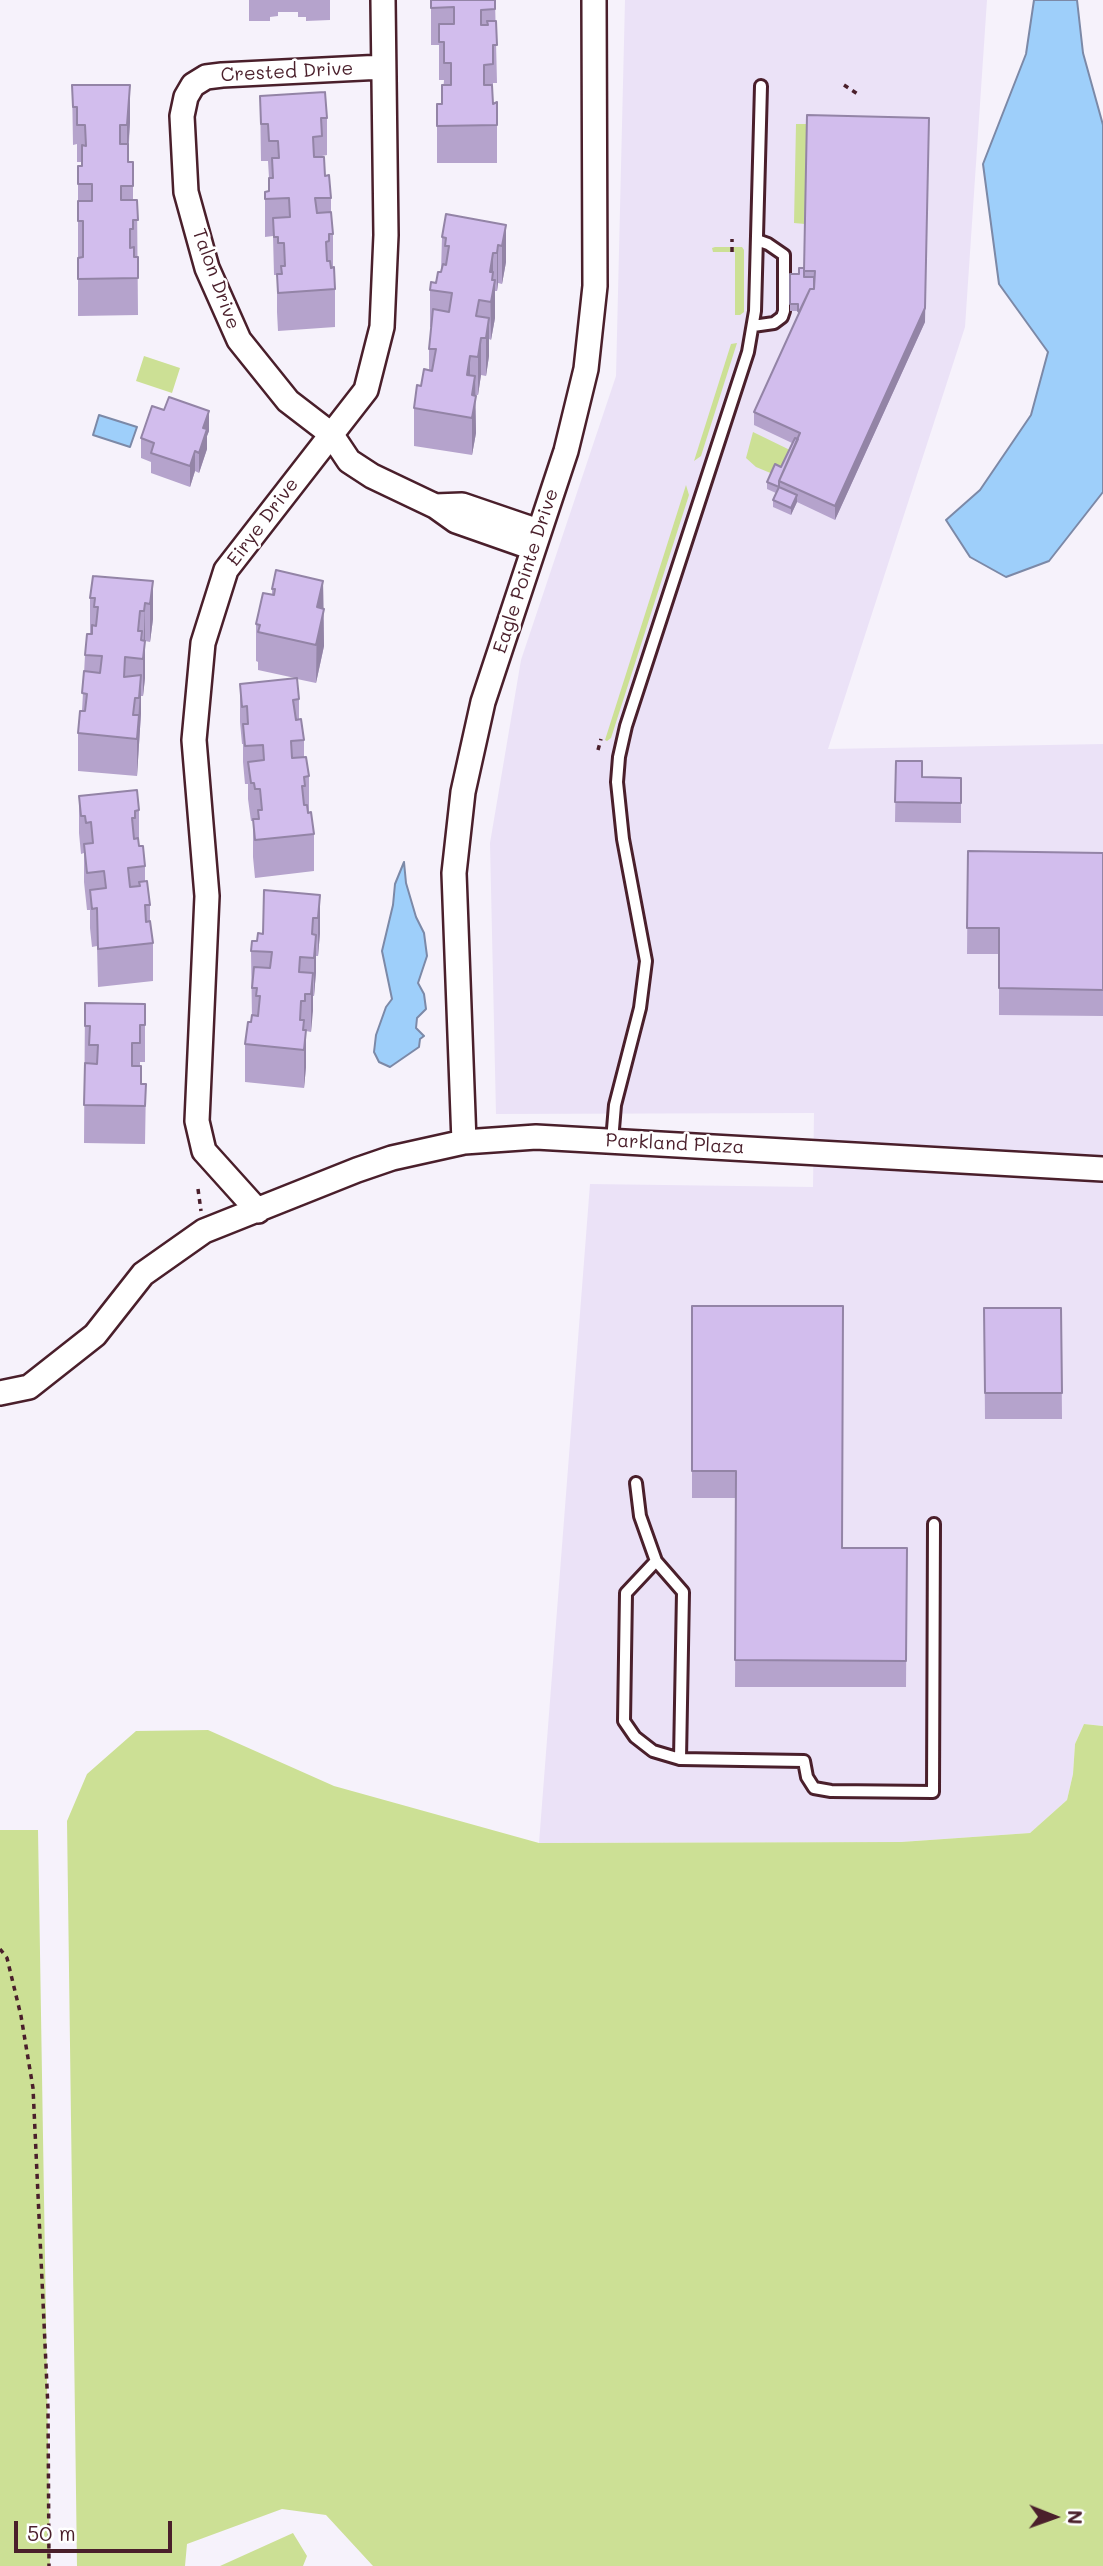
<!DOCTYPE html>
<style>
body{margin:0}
#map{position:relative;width:1103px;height:2566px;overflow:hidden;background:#f6f2fb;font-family:Mali,sans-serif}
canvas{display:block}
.north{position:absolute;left:1019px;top:2482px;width:70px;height:70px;-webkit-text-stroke:5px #fff;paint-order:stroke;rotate:91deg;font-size:19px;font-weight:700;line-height:28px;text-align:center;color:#4a1f2b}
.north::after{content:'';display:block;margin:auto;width:24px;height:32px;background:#4a1f2b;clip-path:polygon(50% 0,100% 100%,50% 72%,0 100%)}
.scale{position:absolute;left:14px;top:2521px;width:158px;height:32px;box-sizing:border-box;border:4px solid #4a1f2b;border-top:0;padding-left:9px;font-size:21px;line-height:24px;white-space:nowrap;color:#4a1f2b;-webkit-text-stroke:5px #fff;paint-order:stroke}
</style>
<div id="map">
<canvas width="1103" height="2566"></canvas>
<div class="north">N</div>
<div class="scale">50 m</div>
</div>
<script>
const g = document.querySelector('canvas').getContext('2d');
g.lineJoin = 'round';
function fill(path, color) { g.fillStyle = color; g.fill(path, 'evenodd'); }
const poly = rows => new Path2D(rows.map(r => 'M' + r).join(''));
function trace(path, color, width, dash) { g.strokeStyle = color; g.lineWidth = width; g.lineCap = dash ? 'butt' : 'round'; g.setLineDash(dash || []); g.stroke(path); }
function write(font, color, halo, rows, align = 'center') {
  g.font = font + ' Mali,sans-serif'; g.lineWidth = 5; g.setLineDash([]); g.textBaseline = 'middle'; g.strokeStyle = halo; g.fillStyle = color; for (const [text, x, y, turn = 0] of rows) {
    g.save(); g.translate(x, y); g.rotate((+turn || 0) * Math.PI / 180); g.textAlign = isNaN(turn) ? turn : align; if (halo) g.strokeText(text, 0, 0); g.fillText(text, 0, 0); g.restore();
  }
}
fill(poly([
 [625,0,987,0,965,327,828,749,1103,744,1103,1726,1084,1724,1075,1744,1073,1774,1067,1800,1030,1833,901,1842,539,1843,590,1184,813,1187,814,1113,496,1114,490,843,521,660,616,376]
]), '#ebe2f7');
fill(poly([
 [796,124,807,124,805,224,794,223],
 [715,247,742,247,744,250,744,312,740,315,735,315,735,252,713,252,712,248],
 [737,343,701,456,694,461,731,344],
 [144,356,180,368,172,393,136,381],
 [753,432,792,451,780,477,756,467,746,458],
 [686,485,689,495,611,738,607,741,605,740],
 [1084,1724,1103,1726,1103,2566,373,2566,326,2515,282,2509,187,2544,185,2566,77,2566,67,1821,87,1774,136,1731,208,1730,334,1786,539,1843,901,1842,1030,1833,1067,1800,1073,1774,1075,1744],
 [0,1830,38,1830,50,2566,0,2566],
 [293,2533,307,2556,303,2566,220,2566]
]), '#cce095');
const water = poly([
 [1034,0,1077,0,1083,53,1103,125,1103,492,1049,561,1006,577,970,557,946,520,980,490,1031,415,1048,352,999,284,983,164,1026,54,1034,0],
 [99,415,137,427,130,447,93,435,99,415],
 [404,862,406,883,416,917,424,933,427,956,418,983,424,994,426,1009,417,1018,416,1028,424,1036,420,1039,419,1047,390,1067,379,1062,374,1052,376,1035,386,1007,392,999,382,951,393,905,395,884,404,862]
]);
fill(water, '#9ecffa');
trace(water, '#7c89a7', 2);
const lane = poly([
 [753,326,774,323,782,317,784,311,784,255,768,244,757,240],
 [612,1141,615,1105,640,1008,646,961,623,839,617,782,619,757,626,726,748,352,755,311,761,86],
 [636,1483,640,1516,656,1561,683,1592,680,1759],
 [656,1561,626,1593,624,1721,635,1737,653,1751,680,1759,804,1761,807,1777,814,1788,831,1791,933,1792,934,1524]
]);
const street = poly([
 [383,67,222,75,206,77,193,85,186,97,182,116,186,192,207,268,239,340,288,401,331,434,349,461,372,476,435,506,456,521,533,548],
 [435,506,462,505,538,531],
 [464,1142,454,873,463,792,483,702,566,451,586,369,595,286,594,0],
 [258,1211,204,1151,197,1121,207,896,194,740,203,643,226,570,366,390,382,327,386,235,383,0],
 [0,1393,29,1387,95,1335,143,1274,204,1231,357,1170,392,1158,464,1142,536,1137,1103,1169]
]);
trace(lane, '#4a1f2b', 16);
trace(street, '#4a1f2b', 28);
trace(poly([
 [844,85,859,95],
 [732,252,732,239],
 [598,750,601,739],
 [198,1189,201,1211],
 [0,1949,7,1958,21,2016,33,2088,48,2408,49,2566]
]), '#4a1f2b', 3.5, [5, 5]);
trace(lane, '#fff', 10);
trace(street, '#fff', 23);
fill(poly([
 [249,0,330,0,330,20,306,21,306,17,298,17,298,12,278,12,278,16,270,17,270,21,249,21],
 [431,0,495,0,497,83,493,83,493,104,497,102,497,163,437,163,437,104,442,104,444,80,439,80,439,45,431,45],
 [72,85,130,122,128,162,133,162,133,200,137,200,138,315,78,316,78,166,82,166,82,162,77,162,77,144,73,145],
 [260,96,327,118,327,155,322,156,322,157,325,176,331,198,331,212,333,234,333,268,335,289,335,327,278,331,277,312,277,275,274,275,273,236,265,237,265,192,269,191,269,178,268,161,261,161],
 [807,115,925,322,835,520,797,502,791,515,773,507,773,500,776,493,767,489,767,482,781,467,792,443,754,425,754,412,798,315,798,311,790,311,790,274,799,274,804,268],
 [506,225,506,262,502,284,498,283,497,291,495,291,495,318,491,340,489,339,489,356,486,376,481,375,478,395,475,395,476,433,472,455,414,446,414,408,421,386,429,370,429,349,431,327,430,327,430,290,436,283,441,272,442,237],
 [209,431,207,436,207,449,199,473,195,471,190,487,151,473,151,462,141,458,141,438],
 [153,581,153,619,150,642,145,641,145,678,143,696,141,696,141,713,137,776,78,771,78,733,82,711,85,655,90,634,90,598],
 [323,581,324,646,316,683,297,679,299,699,299,719,304,740,304,757,309,776,309,813,314,834,314,871,255,878,253,857,253,821,251,821,248,799,248,784,245,784,243,762,243,744,242,744,240,722,240,684,295,678,258,670,258,662,256,661,256,624,272,595,272,589],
 [896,761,922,777,961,778,961,823,895,822],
 [79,796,139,810,139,846,145,866,145,881,150,905,150,921,153,943,153,981,98,987,97,946,92,947,90,928,90,910,87,910,84,882,84,853,81,854,79,833],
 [968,851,1103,853,1103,1016,999,1015,999,954,967,954],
 [320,895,320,933,318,956,316,956,316,972,314,996,313,996,311,1032,306,1031,306,1067,304,1088,245,1082,245,1044,252,1020,251,951,263,934],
 [85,1003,145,1004,145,1062,140,1062,140,1066,141,1084,146,1084,145,1144,84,1143],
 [692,1306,842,1548,907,1548,906,1687,735,1687,736,1498,692,1498],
 [984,1308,1061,1308,1062,1419,985,1419]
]), '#b5a3cc');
fill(poly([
 [130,85,130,122,127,163,127,125],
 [929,118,925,322,835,520,835,506],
 [506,225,506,262,502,284,502,246],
 [498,245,498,283,497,291,497,253],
 [493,253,493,290,495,280,495,318,491,340,490,272],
 [489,318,489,356,486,376,486,338],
 [481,338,481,375,478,395,478,357],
 [470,356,470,394,467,375],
 [475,376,476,433,472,455,472,395],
 [209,411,209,431,207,436,207,449,199,473,199,453,203,428],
 [195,451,195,471,190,487,190,466],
 [797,495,797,502,791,515,791,508],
 [153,581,153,619,150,642,150,604],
 [323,581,324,646,316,683,317,607],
 [145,603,145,678,143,696,143,659],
 [141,675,141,713,137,776,137,739],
 [320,895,320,933,318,956,318,918],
 [316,935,316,972,314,996,314,958],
 [313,973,313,1011,311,1032,311,994],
 [306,1030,306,1067,304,1088,304,1050]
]), '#9384a6');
const building = poly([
 [431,0,495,0,495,9,481,10,481,25,488,25,487,21,496,21,497,45,493,45,493,64,484,65,484,85,492,85,493,104,497,102,497,125,437,126,437,104,442,104,442,85,451,85,451,63,444,63,444,42,439,42,439,24,454,24,454,7,431,8,431,0],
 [72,85,130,85,127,125,120,125,120,144,128,144,128,162,133,162,133,186,121,186,121,200,137,200,138,220,133,220,133,229,130,229,130,248,134,247,134,257,138,257,138,278,78,279,78,258,83,257,83,221,78,221,78,201,92,201,92,184,78,184,78,166,82,166,82,145,86,146,85,125,77,125,77,107,73,107,72,85],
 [325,92,327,118,321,118,322,136,313,137,314,157,324,157,325,176,329,175,331,198,315,198,317,213,331,212,333,234,329,234,329,241,326,242,327,261,330,261,331,268,334,267,335,289,278,293,277,274,282,274,281,266,285,266,284,243,278,243,278,237,274,237,273,218,290,217,289,198,265,199,265,192,269,191,269,178,273,178,272,158,279,158,278,141,269,141,268,124,261,124,260,96,325,92],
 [807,115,929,118,925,308,835,506,779,481,800,433,754,412,810,289,814,289,815,271,804,271,807,115],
 [446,214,506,225,502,246,498,245,497,253,493,253,490,272,493,272,492,280,495,280,491,302,479,300,476,316,489,318,486,338,481,338,478,357,470,356,467,375,475,376,472,395,476,396,472,418,414,408,417,385,421,386,424,369,432,371,436,349,429,349,433,309,449,312,452,293,430,290,431,282,436,283,438,272,441,272,443,264,446,265,449,246,445,246,446,238,442,237,446,214],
 [799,268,804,268,804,277,814,277,814,289,810,289,799,312,798,311,798,304,790,304,790,274,799,274,799,268],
 [169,397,209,411,203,428,207,429,199,453,195,451,190,466,151,453,154,443,141,438,152,406,164,410,169,397],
 [795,438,798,439,779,481,779,487,767,482,775,464,781,467,795,438],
 [779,487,797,495,791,508,773,500,779,487],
 [276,570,323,581,317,607,324,609,316,645,258,632,260,625,256,624,263,593,274,595,275,589,272,589,276,570],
 [93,576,153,581,150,604,145,603,144,611,140,611,138,631,142,631,141,640,145,641,143,659,125,657,124,677,141,675,139,698,135,698,133,715,139,715,137,739,78,733,80,711,85,711,87,694,82,693,84,671,100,673,102,656,85,655,87,634,92,634,92,625,96,626,98,607,94,607,95,598,90,598,93,576],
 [297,678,299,699,293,700,296,720,301,719,304,740,291,741,292,758,306,757,309,776,304,777,305,786,302,786,304,805,307,805,308,813,311,812,314,834,255,840,253,819,259,819,258,810,262,810,260,789,255,789,254,783,251,783,248,762,264,760,263,745,245,746,243,724,248,724,247,706,242,707,240,684,297,678],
 [896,761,922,761,922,777,961,778,961,803,895,802,896,761],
 [137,790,139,810,135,811,135,818,132,818,134,839,138,838,139,846,143,846,145,866,128,868,130,887,140,886,139,882,147,881,150,905,145,905,146,922,150,921,153,943,98,949,97,908,92,909,90,890,106,888,104,871,87,873,84,844,93,843,91,822,86,823,85,816,81,816,79,796,137,790],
 [968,851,1103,853,1103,990,999,988,999,928,967,928,968,851],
 [264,890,320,895,318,918,313,918,312,934,316,935,314,958,300,957,299,972,313,973,311,994,305,994,305,1001,301,1001,300,1020,304,1020,303,1030,306,1030,304,1050,245,1044,248,1022,251,1022,252,1015,258,1016,260,996,256,996,257,988,252,988,254,967,270,968,272,952,251,951,252,941,257,941,258,933,263,934,264,890],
 [85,1003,145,1004,145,1025,140,1025,140,1043,132,1043,132,1066,141,1066,141,1084,146,1084,145,1106,84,1105,85,1063,97,1064,98,1045,89,1045,90,1026,85,1026,85,1003],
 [692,1306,843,1306,842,1548,907,1548,906,1661,735,1660,736,1471,692,1471,692,1306],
 [984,1308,1061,1308,1062,1393,985,1393,984,1308]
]);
fill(building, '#d2bded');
trace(building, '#9384a6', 2);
write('19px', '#4a1f2b', '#fff', [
 ["Crested Drive",287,72,-3],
 ["Talon Drive",216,279,70],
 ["Eirye Drive",263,522,-53],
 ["Eagle Pointe Drive",526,571,-72],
 ["Parkland Plaza",675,1144,3]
]);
</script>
